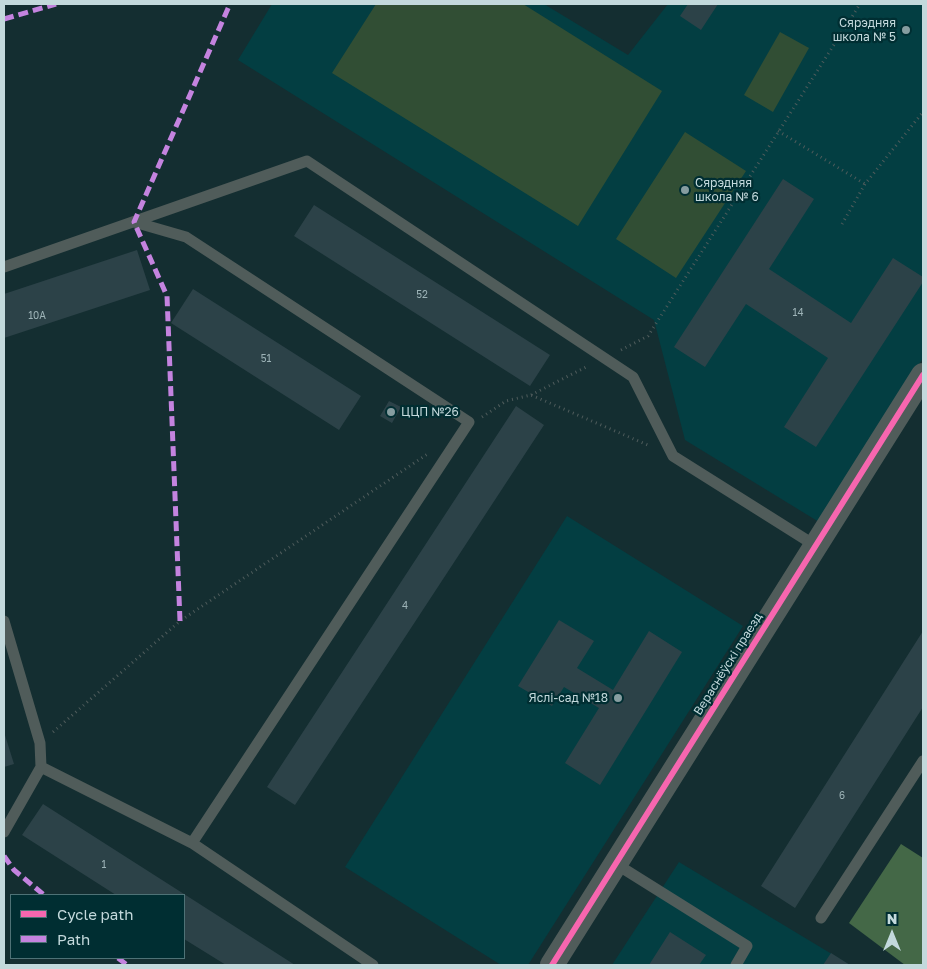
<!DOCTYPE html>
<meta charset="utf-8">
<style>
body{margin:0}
#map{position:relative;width:927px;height:969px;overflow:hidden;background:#142e31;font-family:"Golos Text",sans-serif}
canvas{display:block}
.frame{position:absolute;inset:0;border:5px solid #c3d9dc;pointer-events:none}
.legend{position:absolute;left:10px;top:894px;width:175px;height:65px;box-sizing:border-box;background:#002e32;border:1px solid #4e7276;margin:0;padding:6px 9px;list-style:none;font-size:15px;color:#c3d9dc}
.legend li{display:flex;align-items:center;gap:10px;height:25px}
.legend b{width:25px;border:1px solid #4e7276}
.north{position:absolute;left:867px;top:909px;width:50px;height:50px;-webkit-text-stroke:4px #002e32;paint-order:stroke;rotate:0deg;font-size:14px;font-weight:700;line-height:20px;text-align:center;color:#c3d9dc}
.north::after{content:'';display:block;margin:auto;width:18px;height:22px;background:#c3d9dc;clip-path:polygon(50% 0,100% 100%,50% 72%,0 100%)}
</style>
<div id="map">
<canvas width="927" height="969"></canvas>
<div class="frame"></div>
<ul class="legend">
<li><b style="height:6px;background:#f766af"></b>Cycle path</li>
<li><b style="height:6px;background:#c483df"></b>Path</li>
</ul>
<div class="north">N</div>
</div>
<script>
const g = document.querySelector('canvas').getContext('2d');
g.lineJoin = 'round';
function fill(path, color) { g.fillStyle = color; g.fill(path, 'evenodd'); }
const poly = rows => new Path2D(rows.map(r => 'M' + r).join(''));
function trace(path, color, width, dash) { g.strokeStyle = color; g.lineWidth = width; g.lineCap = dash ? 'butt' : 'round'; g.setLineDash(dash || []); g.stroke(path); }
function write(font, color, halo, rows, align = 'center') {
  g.font = font + ' "Golos Text",sans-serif'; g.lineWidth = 4.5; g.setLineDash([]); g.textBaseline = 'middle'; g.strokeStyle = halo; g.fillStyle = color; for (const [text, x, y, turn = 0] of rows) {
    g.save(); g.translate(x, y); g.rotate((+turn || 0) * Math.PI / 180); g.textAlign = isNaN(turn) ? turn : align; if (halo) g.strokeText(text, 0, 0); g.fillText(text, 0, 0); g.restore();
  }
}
fill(poly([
 [272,4,544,4,628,55,668,4,923,4,923,358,819,522,685,440,654,320,238,60],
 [567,516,743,626,528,965,501,965,345,867],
 [679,862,850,965,612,965]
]), '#033e42');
fill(poly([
 [376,4,523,4,662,91,578,226,332,73],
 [780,32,809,48,773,112,744,95],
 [685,132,746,171,676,278,616,239]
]), '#314e34');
fill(poly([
 [901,844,923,858,923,965,905,965,849,923]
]), '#446847');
fill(poly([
 [688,4,718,4,701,30,680,16],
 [783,179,814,199,769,269,851,323,893,258,923,277,923,282,816,447,784,427,828,358,746,304,705,367,674,347],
 [314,205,550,355,530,386,294,236],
 [137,250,150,290,4,338,4,294],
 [193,289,361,396,339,430,171,323],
 [389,401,401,407,392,423,380,416],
 [516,406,544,425,295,805,267,787],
 [559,620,594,641,577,668,613,690,649,631,682,652,600,785,565,763,599,708,564,687,552,706,518,686],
 [923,631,923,707,795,908,761,886],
 [4,732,14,764,4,767],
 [43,804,184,894,295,965,226,965,184,939,184,895,116,895,22,835],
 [670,932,706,955,699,965,649,965],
 [831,953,850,965,823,965]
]), '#2c4248');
trace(poly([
 [778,131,865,184],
 [842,224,865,184,923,112],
 [621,350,648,336,860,4],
 [531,395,588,366],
 [482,417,506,401,531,395,650,446],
 [53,732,180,621,429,453]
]), '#4f5c5c', 3, [1, 4]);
trace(poly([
 [4,267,307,161,633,377,673,456,816,546],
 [4,621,40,743,41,767],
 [4,832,41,767,192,843,469,422,186,237,134,222],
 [192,843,373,965],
 [616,864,747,946,736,965],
 [821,918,923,761]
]), '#505c5a', 11);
trace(poly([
 [552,965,923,375]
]), '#505c5a', 24);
trace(poly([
 [4,19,56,4],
 [180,621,167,296,134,222,230,4],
 [4,856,14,870,44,895],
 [118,958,127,965]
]), '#c483df', 5, [10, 5]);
trace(poly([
 [552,965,923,375]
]), '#f766af', 6);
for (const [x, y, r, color] of [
 [906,30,5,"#869da0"],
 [685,190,5,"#869da0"],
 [391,412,5,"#869da0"],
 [618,698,5,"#869da0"]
]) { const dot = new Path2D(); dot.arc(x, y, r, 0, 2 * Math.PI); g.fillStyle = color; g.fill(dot); trace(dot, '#002e32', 2); }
write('10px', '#9db3b7', null, [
 ["52",422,295],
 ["14",798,313],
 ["10А",37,316],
 ["51",266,359],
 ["4",405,606],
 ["6",842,796],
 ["1",104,865]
]);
write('12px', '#c3d9dc', '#002e32', [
 ["Сярэдняя",896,23],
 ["школа № 5",896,37],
 ["Сярэдняя",695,183,"left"],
 ["школа № 6",695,197,"left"],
 ["ЦЦП №26",401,412,"left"],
 ["Яслі-сад №18",608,698]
], 'right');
write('12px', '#c3d9dc', '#002e32', [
 ["Вераснёўскі праезд",728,664,-58]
]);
</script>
